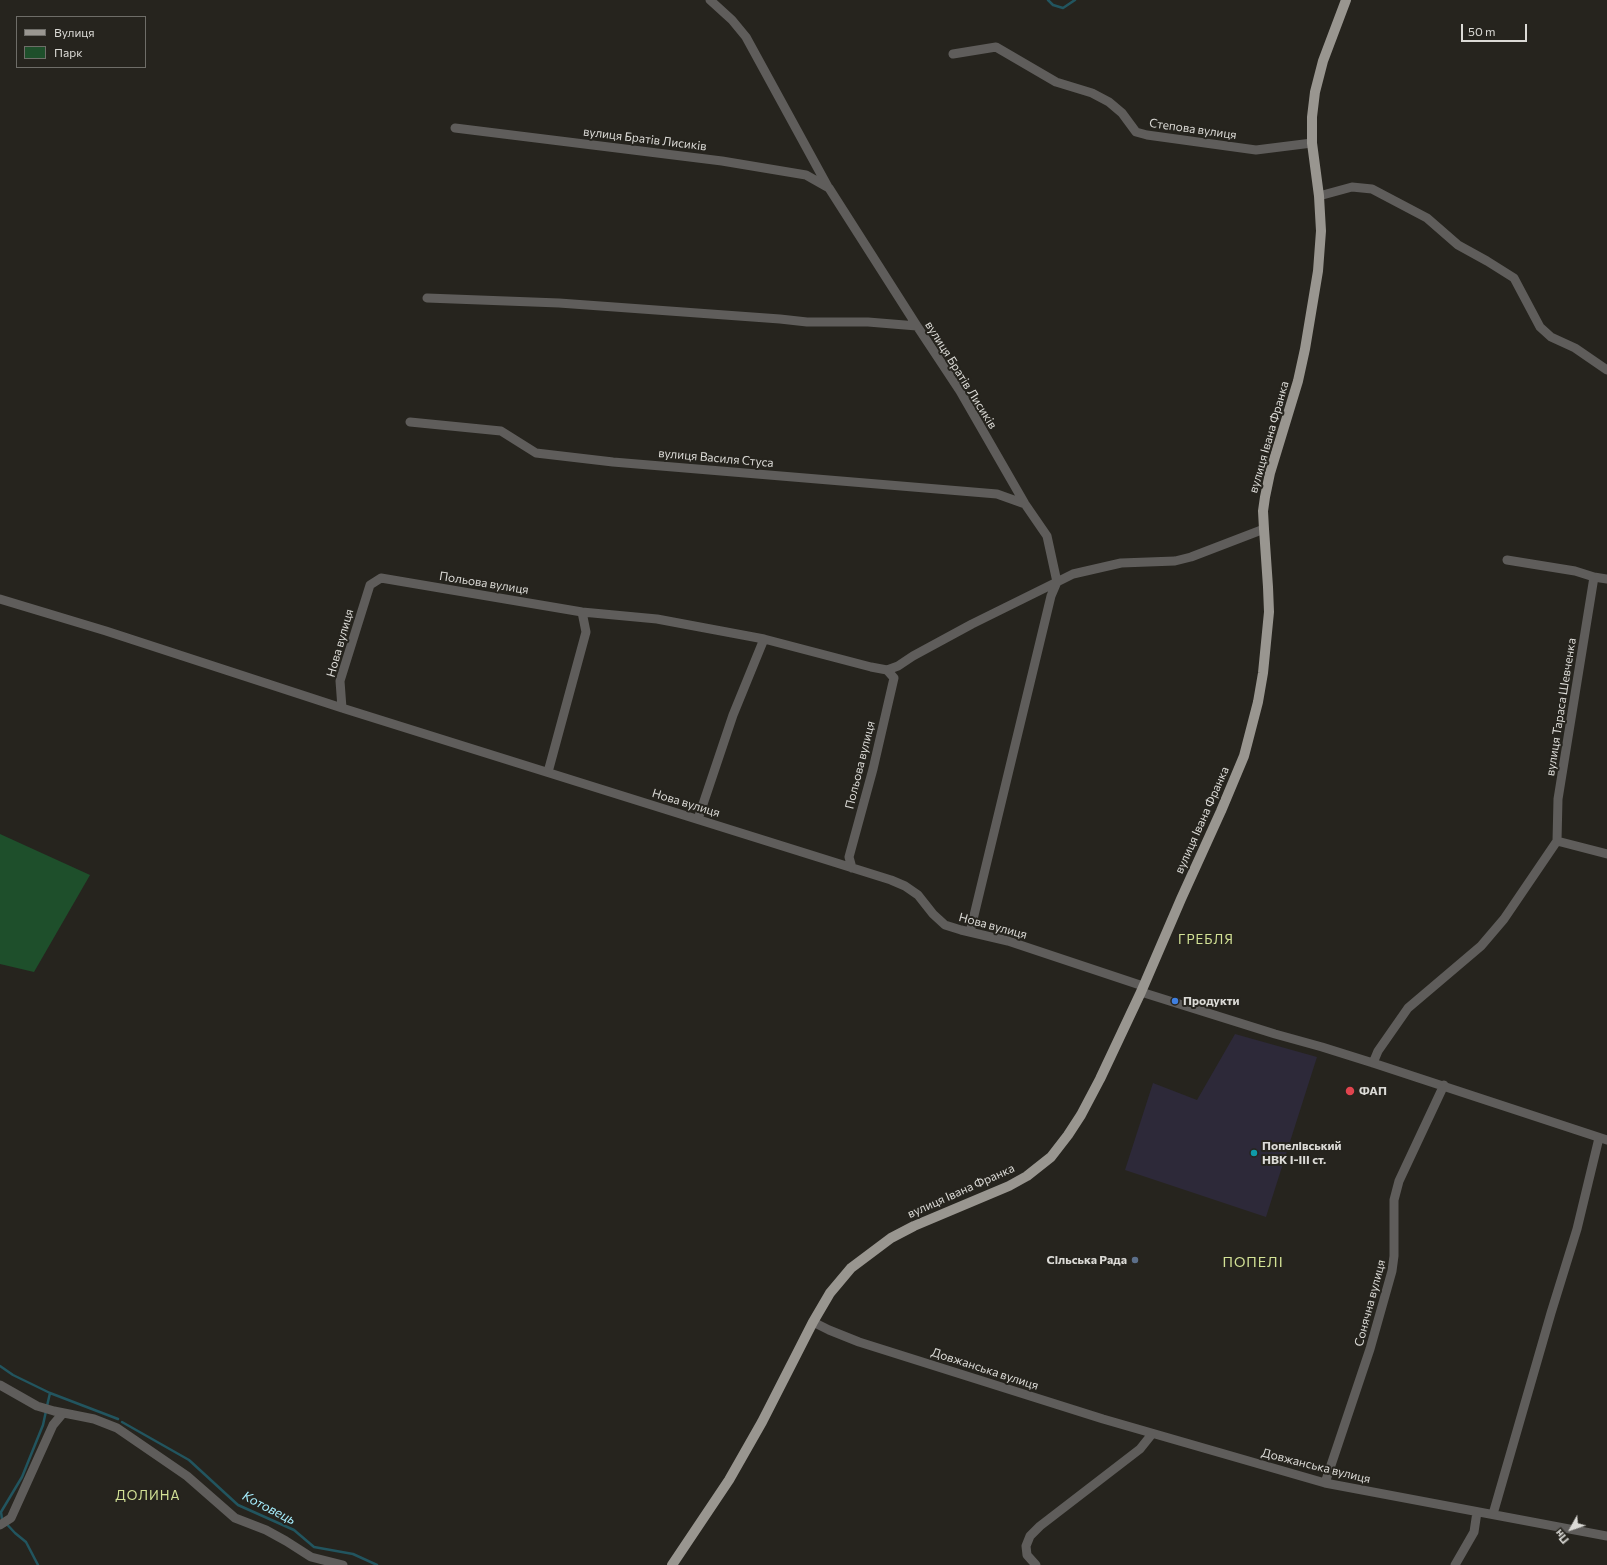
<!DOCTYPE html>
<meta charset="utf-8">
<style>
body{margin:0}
#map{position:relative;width:1607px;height:1565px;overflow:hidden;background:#26241e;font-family:Commissioner,sans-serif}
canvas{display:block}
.legend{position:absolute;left:16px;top:16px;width:130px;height:52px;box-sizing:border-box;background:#26241e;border:1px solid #6e6d68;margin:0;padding:5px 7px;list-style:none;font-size:12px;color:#dbdad6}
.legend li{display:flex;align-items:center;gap:8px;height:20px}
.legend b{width:20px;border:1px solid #6e6d68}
.north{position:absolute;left:1551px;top:1509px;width:40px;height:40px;-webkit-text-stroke:3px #26241e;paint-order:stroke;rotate:230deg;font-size:11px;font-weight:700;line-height:16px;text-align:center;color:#dbdad6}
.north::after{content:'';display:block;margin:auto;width:14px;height:18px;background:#dbdad6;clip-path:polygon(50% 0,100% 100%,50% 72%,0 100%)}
.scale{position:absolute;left:1461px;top:24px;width:66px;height:18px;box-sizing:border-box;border:2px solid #dbdad6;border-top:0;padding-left:5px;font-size:12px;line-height:14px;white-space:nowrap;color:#dbdad6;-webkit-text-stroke:3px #26241e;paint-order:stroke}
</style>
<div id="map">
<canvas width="1607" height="1565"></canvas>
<ul class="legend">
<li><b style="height:5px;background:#999690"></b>Вулиця</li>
<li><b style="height:11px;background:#1e4f2b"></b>Парк</li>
</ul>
<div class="north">Пн</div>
<div class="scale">50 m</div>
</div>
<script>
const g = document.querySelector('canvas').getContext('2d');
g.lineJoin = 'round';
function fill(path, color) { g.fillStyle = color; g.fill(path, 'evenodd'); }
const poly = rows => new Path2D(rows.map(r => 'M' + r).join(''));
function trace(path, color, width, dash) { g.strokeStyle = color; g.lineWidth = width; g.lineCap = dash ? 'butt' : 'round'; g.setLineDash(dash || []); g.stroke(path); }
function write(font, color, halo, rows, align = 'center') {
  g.font = font + ' Commissioner,sans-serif'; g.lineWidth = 4; g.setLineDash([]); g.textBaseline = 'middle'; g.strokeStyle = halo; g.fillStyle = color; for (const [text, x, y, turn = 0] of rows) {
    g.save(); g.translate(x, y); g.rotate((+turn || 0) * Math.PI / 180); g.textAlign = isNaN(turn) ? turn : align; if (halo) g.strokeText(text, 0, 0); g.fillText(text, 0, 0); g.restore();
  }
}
fill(poly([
 [1235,1034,1317,1057,1266,1217,1125,1170,1153,1083,1197,1100]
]), '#2d2939');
fill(poly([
 [0,834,90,875,34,972,0,964]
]), '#1e4f2b');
trace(poly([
 [1048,0,1053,5,1063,8,1075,0],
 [0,1366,13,1375,50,1393,118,1419],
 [47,1406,50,1393],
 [122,1422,189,1460,238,1505,294,1530,314,1547,353,1554,377,1565],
 [38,1565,26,1542,15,1533,2,1519,1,1512,22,1477,43,1425,46,1411]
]), '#22555f', 2.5);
trace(poly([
 [710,0,732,20,746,37,828,187],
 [953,54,996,47,1056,82,1092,93,1109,102,1122,113,1136,132,1147,135,1256,150,1312,143],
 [1319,196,1352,187,1372,189,1427,218,1458,245,1487,261,1514,278,1540,327,1551,337,1575,348,1607,370],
 [427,298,559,303,780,319,807,322,868,322,917,326],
 [410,422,501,431,536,453,613,462,997,494,1025,504],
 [1507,560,1575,571,1594,577,1607,579],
 [0,599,106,631,342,708,891,880,905,886,918,895,933,914,945,925,961,930,1008,941,1143,986],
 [342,708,340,681,370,585,381,578,582,612,657,619,764,639,871,667,887,670,898,666,913,656,972,624,1057,582,1047,536,1025,504,960,391,917,326,829,188,806,175,722,161,455,128],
 [548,772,586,632,582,612],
 [698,819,733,715,764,639],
 [1557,841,1607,854],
 [852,868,849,857,873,769,894,678,887,670],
 [970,932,1051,596,1057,582,1073,574,1121,563,1175,561,1191,557,1264,529],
 [1141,992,1275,1034,1322,1047,1373,1063,1607,1140],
 [1373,1063,1378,1051,1408,1008,1481,946,1504,919,1557,841,1558,799,1594,577],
 [813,1322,829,1330,859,1342,1103,1419,1325,1483,1607,1536],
 [0,1385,37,1406,54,1411,94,1419,117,1428,187,1476,235,1518,266,1530,286,1541,311,1557,343,1565],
 [1325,1483,1370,1349,1392,1271,1394,1256,1394,1200,1399,1181,1444,1085],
 [1493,1514,1551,1313,1577,1229,1599,1138],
 [0,1525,11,1518,53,1425,63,1413],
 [1036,1565,1027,1555,1026,1546,1030,1536,1040,1526,1140,1449,1152,1434],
 [1455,1565,1474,1532,1477,1512]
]), '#5f5d5b', 9);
trace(poly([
 [672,1565,729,1480,762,1422,813,1322,830,1293,851,1268,891,1238,914,1226,1009,1186,1027,1176,1051,1157,1068,1135,1081,1115,1100,1079,1141,992,1181,899,1221,811,1244,756,1258,702,1263,673,1269,612,1268,587,1264,529,1263,511,1265,497,1270,473,1298,381,1305,349,1318,271,1321,231,1319,196,1312,143,1312,117,1315,92,1323,61,1346,0]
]), '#999690', 10);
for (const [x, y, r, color] of [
 [1175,1001,4,"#3f7fe0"],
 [1350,1091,5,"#e0444e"],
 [1254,1153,4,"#0f9aa8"],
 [1135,1260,4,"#5c6f8a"]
]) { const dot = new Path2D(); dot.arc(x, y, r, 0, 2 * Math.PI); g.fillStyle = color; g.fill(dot); trace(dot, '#26241e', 1.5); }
write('12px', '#dbdad6', '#26241e', [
 ["Степова вулиця",1193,129,8],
 ["вулиця Братів Лисиків",645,139,7],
 ["вулиця Братів Лисиків",961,375,58],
 ["вулиця Івана Франка",1269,437,-74],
 ["вулиця Василя Стуса",716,458,5],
 ["Польова вулиця",484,583,9],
 ["Нова вулиця",340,643,-74],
 ["вулиця Тараса Шевченка",1561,707,-81],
 ["Польова вулиця",860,765,-76],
 ["Нова вулиця",686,803,17],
 ["вулиця Івана Франка",1202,820,-66],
 ["Нова вулиця",993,926,15],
 ["вулиця Івана Франка",961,1191,-24],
 ["Сонячна вулиця",1370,1303,-75],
 ["Довжанська вулиця",985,1369,18],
 ["Довжанська вулиця",1316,1466,14]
]);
write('bold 12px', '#dbdad6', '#26241e', [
 ["Продукти",1183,1001],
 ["ФАП",1359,1091],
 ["Попелівський",1262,1146],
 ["НВК І-ІІІ ст.",1262,1160],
 ["Сільська Рада",1127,1260,"right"]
], 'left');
g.letterSpacing = '1px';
write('13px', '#d3e296', '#26241e', [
 ["ГРЕБЛЯ",1206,940],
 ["ДОЛИНА",148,1496]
]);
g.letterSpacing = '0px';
write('italic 13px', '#a6eefe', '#26241e', [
 ["Котовець",269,1508,27]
]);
g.letterSpacing = '1px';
write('14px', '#d3e296', '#26241e', [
 ["ПОПЕЛІ",1253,1262]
]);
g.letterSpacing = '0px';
</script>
